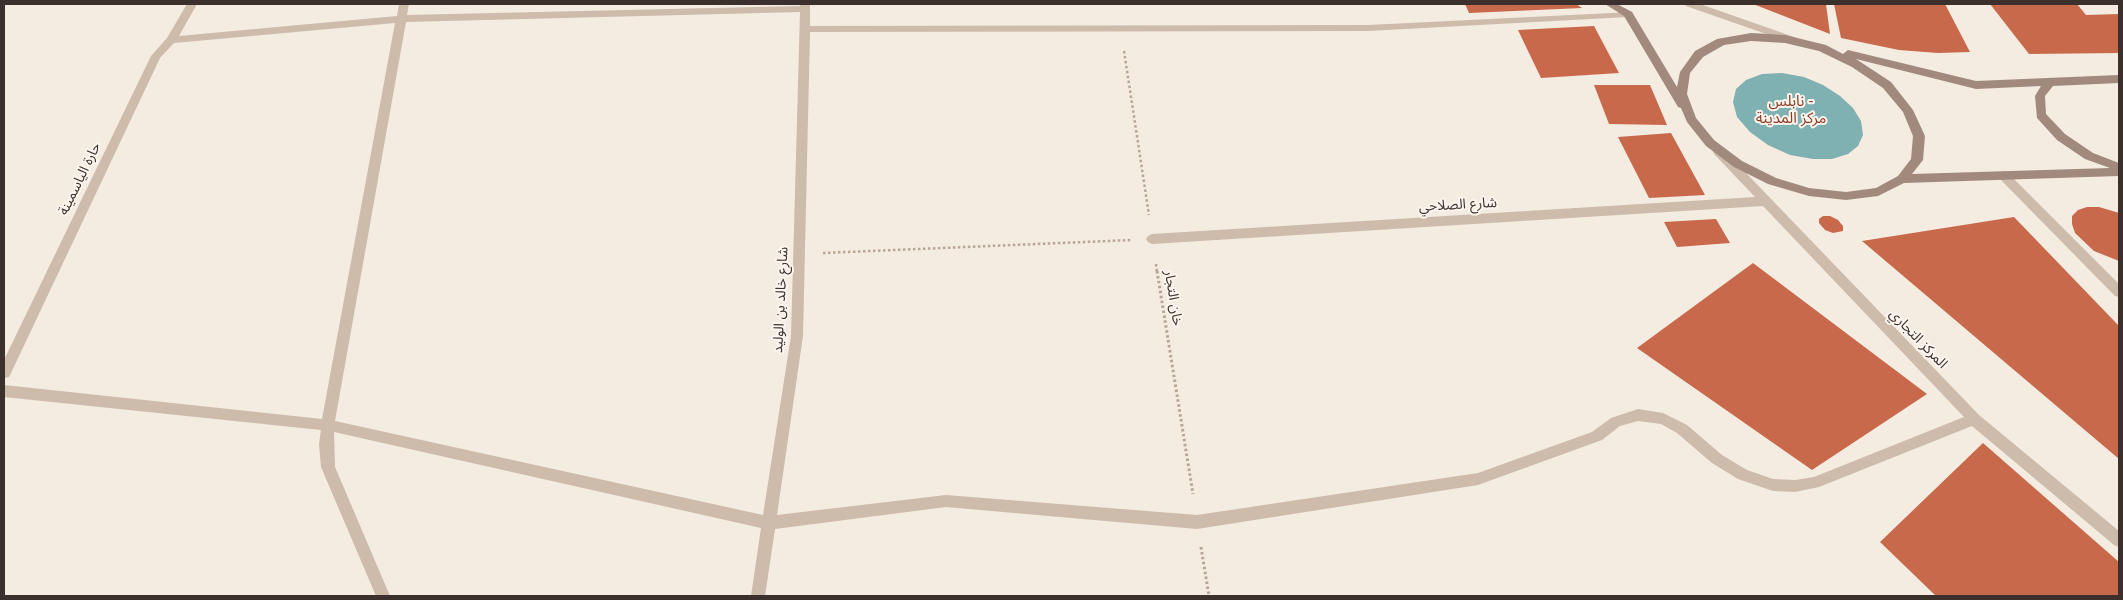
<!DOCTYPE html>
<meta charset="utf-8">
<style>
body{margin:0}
#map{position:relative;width:2123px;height:600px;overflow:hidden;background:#f4ebe1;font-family:Helvetica,sans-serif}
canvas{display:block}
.frame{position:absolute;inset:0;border:5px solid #3b302b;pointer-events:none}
</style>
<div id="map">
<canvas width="2123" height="600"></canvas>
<div class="frame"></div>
</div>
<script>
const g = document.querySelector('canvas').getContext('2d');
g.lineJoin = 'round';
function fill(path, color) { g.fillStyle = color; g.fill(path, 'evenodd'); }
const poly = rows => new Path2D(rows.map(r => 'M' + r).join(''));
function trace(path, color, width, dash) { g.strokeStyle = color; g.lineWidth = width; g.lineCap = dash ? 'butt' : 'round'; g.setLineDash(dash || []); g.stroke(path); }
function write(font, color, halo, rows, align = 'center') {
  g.font = font + ' Helvetica,"Noto Sans Arabic",sans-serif'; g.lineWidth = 4; g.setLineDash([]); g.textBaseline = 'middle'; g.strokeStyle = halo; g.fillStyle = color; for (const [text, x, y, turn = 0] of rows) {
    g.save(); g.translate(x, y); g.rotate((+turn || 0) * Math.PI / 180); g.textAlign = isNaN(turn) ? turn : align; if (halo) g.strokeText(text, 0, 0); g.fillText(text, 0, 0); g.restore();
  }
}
fill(poly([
 [1782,73,1804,77,1823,85,1840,96,1853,108,1861,121,1863,135,1858,146,1848,154,1832,159,1813,159,1790,155,1768,145,1750,132,1737,117,1733,102,1736,89,1746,80,1762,74]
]), '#7fb0b2');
fill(poly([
 [1465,4,1576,4,1582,8,1469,13],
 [1753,4,1826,4,1830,34],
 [1834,4,1945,4,1970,52,1938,53,1899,50,1841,38],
 [1990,4,2077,4,2086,15,2119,14,2119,53,2029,54],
 [1594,26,1619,73,1541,78,1518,30],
 [1594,85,1650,85,1667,125,1609,124],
 [1671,133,1705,195,1649,198,1618,137],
 [2087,207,2099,207,2119,213,2119,261,2094,251,2075,233,2072,224,2072,216,2078,210],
 [1823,216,1830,216,1838,220,1843,226,1843,231,1833,233,1825,230,1819,223,1819,219],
 [2014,217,2119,326,2119,459,1862,241],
 [1716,219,1730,243,1677,247,1664,222],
 [1753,263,1927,394,1812,470,1637,348],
 [1983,443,2119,562,2119,596,1936,596,1880,542]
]), '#c8694b');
trace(poly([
 [1124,51,1149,215],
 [823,253,1132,240],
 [1156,264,1157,272]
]), '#b9a596', 2.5, [2.5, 2.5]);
trace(poly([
 [1157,271,1193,494],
 [1201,547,1209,596]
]), '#b9a596', 3, [2.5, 2.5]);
fill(poly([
 [187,4,197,4,179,36,397,16,399,4,409,4,407,15,800,6,800,4,810,4,810,26,1368,25,1632,12,1633,14,1628,17,1368,31,810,32,803,336,777,515,946,495,1197,515,1478,473,1592,432,1611,418,1638,409,1663,413,1687,425,1722,455,1747,470,1773,479,1795,480,1814,477,1964,417,1763,206,1152,244,1148,242,1146,239,1148,236,1152,234,1755,197,1715,155,1713,152,1719,148,1723,149,1979,415,2119,531,2119,547,2114,545,1972,426,1819,487,1795,492,1773,491,1738,479,1712,463,1677,433,1661,424,1638,421,1620,426,1602,440,1478,485,1197,529,946,507,775,529,765,596,751,596,761,528,334,432,335,467,390,596,376,596,321,467,319,444,321,430,4,397,4,385,322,419,395,23,174,43,160,58,11,373,9,377,4,378,4,360,151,56,167,38,187,4],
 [800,12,791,336,763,515,335,421,406,22,800,12],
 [1685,4,1700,4,1797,38,1798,40,1793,44,1789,42,1686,6,1685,4],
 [2003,171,2007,172,2119,284,2119,297,2115,296,1999,178,1997,175,2003,171]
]), '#cdbbac');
fill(poly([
 [1605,4,1617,4,1632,12,1677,87,1680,72,1695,51,1717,39,1751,33,1785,35,1826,45,1843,54,1848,50,1976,81,2119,75,2119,83,2053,86,2045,96,2046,114,2065,134,2093,153,2119,163,2119,176,1904,183,1878,196,1846,200,1809,196,1768,184,1734,167,1706,146,1687,122,1681,108,1678,107,1624,16,1605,4],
 [1751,41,1785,43,1819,51,1852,67,1883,88,1903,112,1913,136,1911,159,1898,176,1876,188,1846,192,1809,188,1776,178,1742,161,1714,140,1696,118,1687,94,1690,73,1703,57,1724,45,1751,41],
 [1856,59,1976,89,2041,86,2035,96,2037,118,2057,140,2085,159,2110,168,1912,174,1923,160,1925,136,1913,110,1891,82,1856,59]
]), '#a18a7d');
write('14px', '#3b302b', '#fbf5ee', [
 ["حارة الياسمينة",80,179,-64],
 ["شارع الصلاحي",1458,205,-3],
 ["خان التجار",1173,298,81],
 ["شارع خالد بن الوليد",781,300,-87],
 ["المركز التجاري",1918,339,46]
]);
write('15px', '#8c3b22', '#fbf5ee', [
 ["نابلس -",1791,102],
 ["مركز المدينة",1791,119]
]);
</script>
